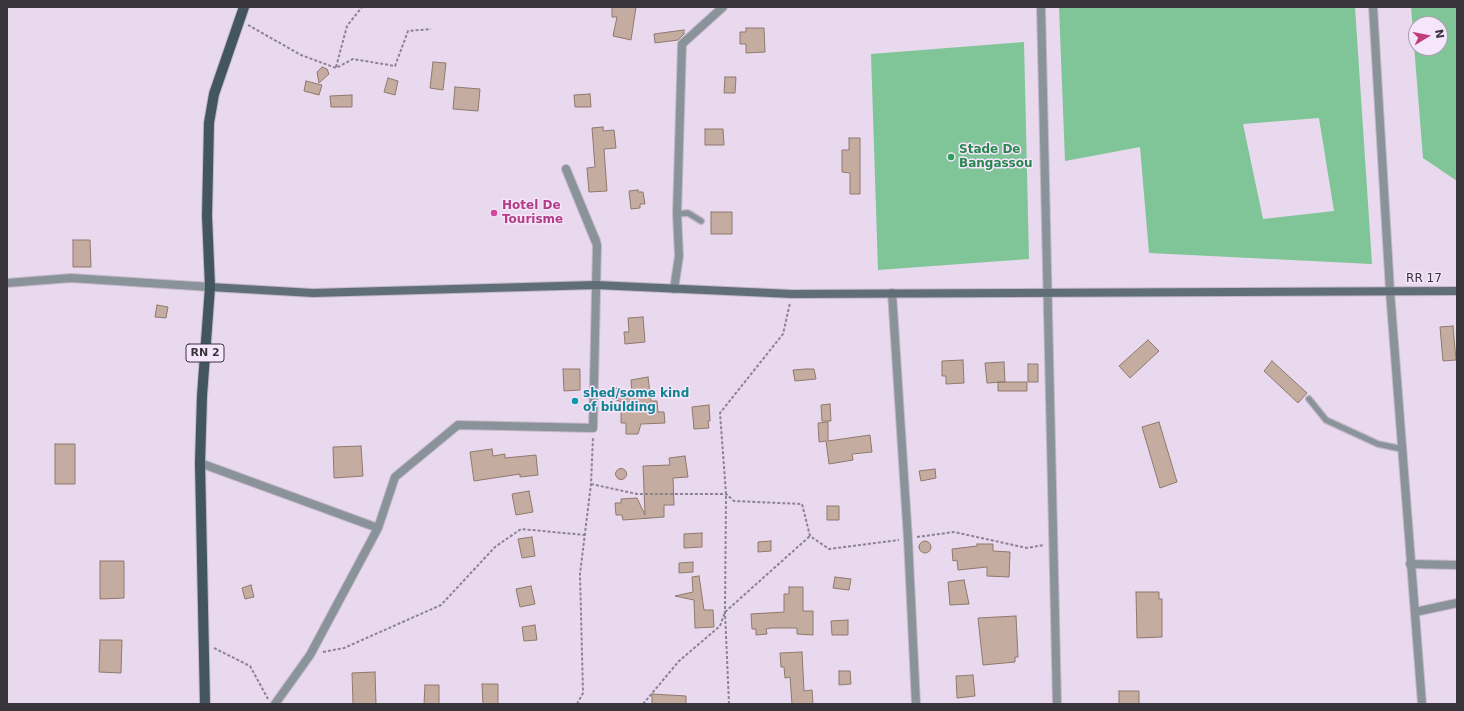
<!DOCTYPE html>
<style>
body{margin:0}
#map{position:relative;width:1464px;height:711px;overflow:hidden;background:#e8d9ee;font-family:"DejaVu Sans",sans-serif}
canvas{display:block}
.frame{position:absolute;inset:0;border:8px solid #3a343c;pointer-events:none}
.north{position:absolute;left:1408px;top:16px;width:40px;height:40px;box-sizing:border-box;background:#f6e6fb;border:1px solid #ab9faf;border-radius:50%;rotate:80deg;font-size:11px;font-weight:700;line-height:16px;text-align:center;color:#3a343c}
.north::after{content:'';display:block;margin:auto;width:14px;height:18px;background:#c33c7c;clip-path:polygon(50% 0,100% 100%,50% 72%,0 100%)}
</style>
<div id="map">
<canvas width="1464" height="711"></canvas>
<div class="frame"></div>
<div class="north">N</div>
</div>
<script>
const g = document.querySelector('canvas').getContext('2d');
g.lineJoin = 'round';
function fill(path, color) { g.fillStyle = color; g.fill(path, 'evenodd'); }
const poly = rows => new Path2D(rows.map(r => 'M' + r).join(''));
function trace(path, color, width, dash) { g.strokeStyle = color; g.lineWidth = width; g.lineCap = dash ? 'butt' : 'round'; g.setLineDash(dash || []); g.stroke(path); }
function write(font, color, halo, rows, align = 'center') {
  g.font = font + ' "DejaVu Sans",sans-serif'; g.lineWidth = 3; g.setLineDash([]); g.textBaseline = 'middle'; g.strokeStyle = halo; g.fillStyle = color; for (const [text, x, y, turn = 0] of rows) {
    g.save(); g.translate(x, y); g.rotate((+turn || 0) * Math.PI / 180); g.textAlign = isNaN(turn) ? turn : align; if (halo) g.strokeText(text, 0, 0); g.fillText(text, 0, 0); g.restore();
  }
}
fill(poly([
 [1059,7,1355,7,1372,264,1149,253,1140,147,1065,161],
 [1319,118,1334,211,1263,219,1243,124],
 [1411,7,1457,7,1457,181,1423,158],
 [1416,24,1440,24,1440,48,1416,48],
 [1024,42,1029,259,878,270,871,54]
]), '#7fc598');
const building = poly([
 [612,7,636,7,631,40,613,36,617,17,612,17,612,7],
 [746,28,764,28,765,52,746,53,746,44,740,44,740,32,746,32,746,28],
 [684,30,684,34,678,40,655,43,654,34,684,30],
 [433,62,446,63,443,90,430,88,433,62],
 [322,67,327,69,329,74,319,83,317,72,322,67],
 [725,77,736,77,735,93,724,93,725,77],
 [388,78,398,81,395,95,384,92,388,78],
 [306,81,322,85,319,95,304,91,306,81],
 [455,87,480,89,478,111,453,109,455,87],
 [590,94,591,107,575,107,574,95,590,94],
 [352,95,352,107,331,107,330,96,352,95],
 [603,127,603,131,614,130,616,148,604,149,607,191,589,192,587,168,595,167,592,128,603,127],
 [705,129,723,129,724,145,705,145,705,129],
 [849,138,860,138,860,194,850,194,850,173,842,172,842,150,849,150,849,138],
 [638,190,638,192,643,192,645,204,640,204,640,208,631,209,629,191,638,190],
 [711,212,732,212,732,234,711,234,711,212],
 [73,240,90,240,91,267,73,267,73,240],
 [157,305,168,307,166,318,155,317,157,305],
 [643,317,645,342,625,344,624,332,629,332,628,318,643,317],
 [1453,326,1456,360,1443,361,1440,327,1453,326],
 [1148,340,1159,351,1130,378,1119,366,1148,340],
 [963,360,964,383,946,384,946,376,942,376,942,361,963,360],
 [1272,361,1307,393,1298,403,1264,371,1272,361],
 [1004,362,1005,382,987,383,985,363,1004,362],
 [1028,364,1038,364,1038,382,1028,382,1028,364],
 [563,369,580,369,580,390,564,391,563,369],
 [806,369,814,369,816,379,795,381,793,370,806,369],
 [648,377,651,401,657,401,658,412,664,412,665,423,641,424,638,434,626,434,626,423,621,423,621,402,612,398,610,396,611,390,617,388,632,395,631,380,648,377],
 [998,382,1027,382,1027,391,998,391,998,382],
 [830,404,831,421,822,421,821,405,830,404],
 [709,405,710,421,708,421,709,428,694,429,692,407,709,405],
 [828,422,828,441,870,435,872,452,852,454,853,460,829,464,826,441,819,442,818,423,828,422],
 [1159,422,1177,482,1160,488,1142,427,1159,422],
 [55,444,75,444,75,484,55,484,55,444],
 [361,446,363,476,334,478,333,447,361,446],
 [492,449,493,456,505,454,505,458,536,455,538,475,520,477,520,474,474,481,470,452,492,449],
 [685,456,688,477,673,478,674,505,664,505,664,517,623,520,622,515,616,515,615,503,621,503,621,499,637,498,645,515,643,466,670,465,669,458,685,456],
 '615.5 474a5.5 5.5 0 1 1 11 0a5.5 5.5 0 1 1-11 0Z',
 [935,469,936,478,921,481,919,471,935,469],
 [529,491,533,512,516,515,512,494,529,491],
 [827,506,839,506,839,520,827,520,827,506],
 [702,533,702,547,684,548,684,534,702,533],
 [532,537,535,556,522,558,518,539,532,537],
 [771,541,771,551,758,552,758,542,771,541],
 '919 547a6 6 0 1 1 12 0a6 6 0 1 1-12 0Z',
 [977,544,993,544,993,551,1010,552,1009,577,987,576,987,567,958,570,957,560,953,561,952,549,977,546,977,544],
 [100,561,124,561,124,598,100,599,100,561],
 [693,562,693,572,679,573,679,563,693,562],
 [699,576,704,610,713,610,714,627,695,628,694,600,675,596,693,592,692,577,699,576],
 [835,577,851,579,849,590,833,588,835,577],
 [964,580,969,604,950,605,948,582,964,580],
 [251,585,254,597,245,599,242,588,251,585],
 [531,586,535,604,520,607,516,589,531,586],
 [789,587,803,587,803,611,813,611,813,635,797,634,797,628,771,628,766,629,767,634,756,635,756,629,752,629,751,614,784,612,784,594,789,594,789,587],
 [1136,592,1159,592,1159,599,1162,599,1162,637,1137,638,1136,592],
 [1016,616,1018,657,1015,657,1015,662,983,665,978,618,1016,616],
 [848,620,848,635,832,635,831,621,848,620],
 [535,625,537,640,524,641,522,627,535,625],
 [100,640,122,640,121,673,99,672,100,640],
 [802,652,804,691,812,690,813,704,792,704,790,677,785,678,784,667,781,667,780,653,802,652],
 [839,671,850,671,851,684,839,685,839,671],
 [375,672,376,704,353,704,352,673,375,672],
 [973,675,975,696,957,698,956,676,973,675],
 [482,684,498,684,498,704,483,704,482,684],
 [425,685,439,685,439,704,424,704,425,685],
 [1119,691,1139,691,1139,704,1119,704,1119,691],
 [652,694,686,696,686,704,652,704,652,694]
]);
fill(building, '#c5aca1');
trace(building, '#8f786d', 1);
const service = poly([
 [677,214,688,213,701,221],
 [1309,399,1326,420,1378,444,1402,449]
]);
const minor = poly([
 [1041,7,1057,704],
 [674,289,679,256,677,214,682,44,723,7],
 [892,293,908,539,916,704],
 [200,463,378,528],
 [1410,564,1457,565],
 [1415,612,1457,603],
 [275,704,310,655,378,528,395,477,458,425,593,428,597,245,566,169,596,241]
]);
const tertiary = poly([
 [1373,7,1390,291,1422,704],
 [7,283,71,278,210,287]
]);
const secondary = poly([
 [210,287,313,293,596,285,792,294,1457,291]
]);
const primary = poly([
 [205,704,200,463,202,396,210,287,207,216,209,123,214,94,244,7]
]);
trace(service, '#c5b8ca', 8);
trace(minor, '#c5b8ca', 10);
trace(tertiary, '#c5b8ca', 10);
trace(secondary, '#c5b8ca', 10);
trace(primary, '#c5b8ca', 12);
trace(poly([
 [248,25,301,55,336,68,353,59,395,66,408,31,431,29],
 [336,67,347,26,362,7],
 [591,484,637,494,726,494,734,501,802,504,810,536,829,549,899,540],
 [917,537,954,532,1027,548,1044,545],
 [214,648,250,666,268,699],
 [323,652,344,648,441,605,495,547,521,529,585,535],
 [577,704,583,693,580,574,591,484,593,437],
 [643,704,679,661,720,626,725,612,810,536],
 [729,704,725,612,726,494,720,413,783,334,790,303]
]), '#8c8290', 2, [3, 2]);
trace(service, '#899399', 5.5);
trace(minor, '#899399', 8);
trace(tertiary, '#899399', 8);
trace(secondary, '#606f77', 8);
trace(primary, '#43565f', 10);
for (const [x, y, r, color] of [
 [951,157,4,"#2e9e5b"],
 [494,213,4,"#d1479c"],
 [575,401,4,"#0f9aa8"]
]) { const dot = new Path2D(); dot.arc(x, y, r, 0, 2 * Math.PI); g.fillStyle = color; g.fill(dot); trace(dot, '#f6e6fb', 1.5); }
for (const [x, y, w] of [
 [205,353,38]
]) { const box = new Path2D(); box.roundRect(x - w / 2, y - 9, w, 18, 3); g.fillStyle = '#f6e6fb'; g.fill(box); trace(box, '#3a343c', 1); }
write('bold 11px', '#3a343c', null, [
 ["RN 2",205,353]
]);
write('bold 12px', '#27864d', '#f6e6fb', [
 ["Stade De",959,150],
 ["Bangassou",959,164]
], 'left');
write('bold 12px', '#b23c85', '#f6e6fb', [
 ["Hotel De",502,206],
 ["Tourisme",502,220]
], 'left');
write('12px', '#3a343c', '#f6e6fb', [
 ["RR 17",1424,279]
]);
write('bold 12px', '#0d838f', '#f6e6fb', [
 ["shed/some kind",583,394],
 ["of biulding",583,408]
], 'left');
</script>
